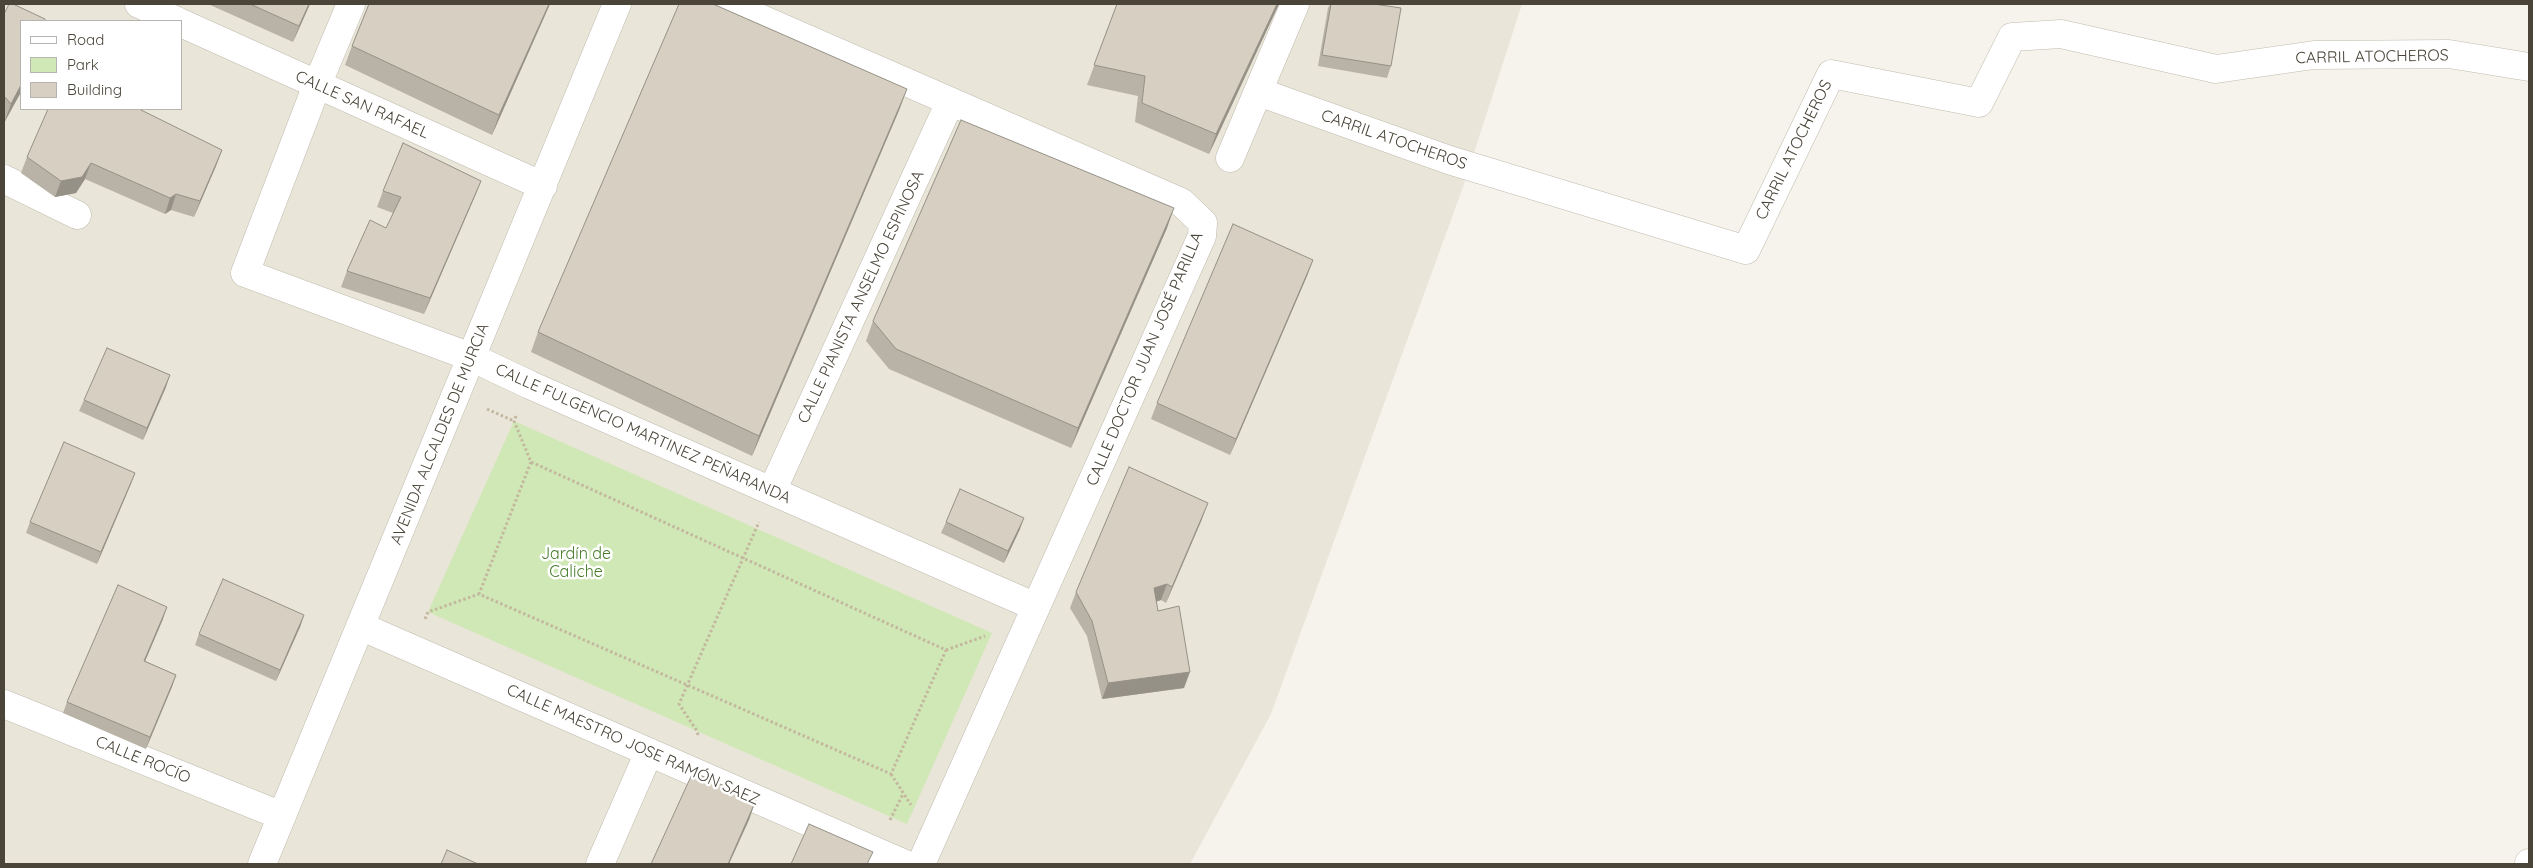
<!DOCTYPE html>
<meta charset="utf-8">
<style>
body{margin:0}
#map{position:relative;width:2533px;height:868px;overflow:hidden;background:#f5f3eb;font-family:Quicksand,sans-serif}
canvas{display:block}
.frame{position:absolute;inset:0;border:5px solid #4a4439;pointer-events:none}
.legend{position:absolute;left:20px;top:20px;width:162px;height:90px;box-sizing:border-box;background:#fff;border:1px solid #b7b4b0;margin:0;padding:6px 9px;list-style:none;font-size:15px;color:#4a4439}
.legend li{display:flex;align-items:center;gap:10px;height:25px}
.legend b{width:25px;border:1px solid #b7b4b0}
</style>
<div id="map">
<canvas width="2533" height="868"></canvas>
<div class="frame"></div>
<ul class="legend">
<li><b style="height:6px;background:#fff"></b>Road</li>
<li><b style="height:14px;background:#d0e8b5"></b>Park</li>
<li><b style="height:14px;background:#d7cfc1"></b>Building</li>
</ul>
</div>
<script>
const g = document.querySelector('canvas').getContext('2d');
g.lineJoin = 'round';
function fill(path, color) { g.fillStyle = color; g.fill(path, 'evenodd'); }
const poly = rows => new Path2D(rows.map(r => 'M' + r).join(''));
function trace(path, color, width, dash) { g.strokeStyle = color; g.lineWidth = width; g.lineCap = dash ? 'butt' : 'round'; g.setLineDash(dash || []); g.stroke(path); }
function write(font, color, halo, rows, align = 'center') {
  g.font = font + ' Quicksand,sans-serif'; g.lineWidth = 5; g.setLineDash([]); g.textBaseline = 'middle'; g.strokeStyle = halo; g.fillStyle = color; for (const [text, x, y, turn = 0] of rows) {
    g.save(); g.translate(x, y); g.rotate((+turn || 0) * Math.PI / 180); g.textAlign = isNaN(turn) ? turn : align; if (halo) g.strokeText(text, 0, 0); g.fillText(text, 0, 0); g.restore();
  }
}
fill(poly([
 [4,4,1522,4,1463,187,1271,714,1190,864,4,864],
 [21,21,181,21,181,109,21,109]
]), '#e9e5d9');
fill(poly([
 [514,421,992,633,907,824,428,612]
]), '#d0e8b5');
const minor = poly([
 [139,4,177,21],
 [351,4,317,85,245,273,471,357,530,385,1036,607],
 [727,4,1181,202,1203,223,1202,236,921,864],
 [181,23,543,186],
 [1259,92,1449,160,1746,250,1831,74,1979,103,2012,37,2061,34,2216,69,2314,55,2449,54,2529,67],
 [1230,158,1295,4],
 [4,179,77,215],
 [772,491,950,102],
 [360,626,905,864],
 [4,704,282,816],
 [262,864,617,4],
 [600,864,649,752],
 [2529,864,2529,863]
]);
trace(minor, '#c1bbae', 29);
trace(poly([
 [487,409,514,421],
 [516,416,514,421,531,462,946,650,891,774,479,594,531,462],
 [425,619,428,612,479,594],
 [946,650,985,636],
 [698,735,697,731,679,704,759,522],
 [891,774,911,805],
 [890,820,903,794]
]), '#c3b79f', 3, [2.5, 2.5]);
trace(minor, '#fff', 28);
fill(poly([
 [208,4,310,4,293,42],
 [369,4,550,4,492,135,345,65,352,46],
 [1117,4,1279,4,1209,154,1135,122,1138,96,1087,85],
 [1330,4,1374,4,1391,66,1387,78,1318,66,1328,8],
 [4,14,21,92,4,123],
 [900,108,752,456,531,352,538,332],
 [222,150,216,166,194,217,171,210,165,214,85,179,76,193,55,197,21,173,27,157],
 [481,181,475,196,424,314,341,287,347,271,386,228,393,213,377,207,383,191],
 [1167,228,1071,448,889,369,866,341,873,321],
 [1313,260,1307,276,1230,455,1151,419,1157,403],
 [166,387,143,440,79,411,84,400],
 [135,473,97,564,26,533,30,522],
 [1202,519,1166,603,1161,600,1156,602,1158,611,1184,688,1102,699,1087,636,1070,608,1076,592],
 [946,522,1020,529,1004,563,941,533],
 [304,615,300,627,276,681,195,645,199,634],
 [163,619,145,661,176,675,146,749,63,713,67,702]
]), '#b9b2a6');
fill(poly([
 [309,4,310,4,293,42,299,26],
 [549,4,550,4,492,135,499,115],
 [1277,4,1279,4,1209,154,1216,134],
 [21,85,21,92,4,123,11,104],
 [907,89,900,108,752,456,759,436],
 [222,150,216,166,194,217,200,201],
 [91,163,85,179,76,193,55,197,61,181],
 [481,181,475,196,424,314,430,298],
 [176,194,171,210,165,214,170,198],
 [1174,208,1167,228,1071,448,1078,428],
 [1313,260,1307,276,1230,455,1236,439],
 [170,375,166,387,143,440,147,428],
 [135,473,131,484,97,564,101,552],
 [1208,503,1202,519,1166,603,1172,587],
 [1024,518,1020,529,1004,563,1008,551],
 [1167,584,1161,600,1148,604,1154,588],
 [167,607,163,619,140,673,144,661],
 [304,615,300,627,276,681,280,670],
 [1190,672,1184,688,1102,699,1108,683],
 [176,675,172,687,146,749,150,737],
 [756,800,749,820,729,864,728,864]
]), '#969187');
const building = poly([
 [9,4,13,4,45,19,45,21,21,21,21,85,11,104,4,96,4,14,9,4],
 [250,4,309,4,299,26,250,4],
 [369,4,549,4,499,115,352,46,369,4],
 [679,4,713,4,907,89,759,436,538,332,679,4],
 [1117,4,1277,4,1216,134,1142,103,1145,76,1094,65,1117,4],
 [1331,4,1374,4,1401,8,1391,66,1322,55,1331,4],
 [48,109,139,109,222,150,200,201,176,194,170,198,91,163,82,177,61,181,27,157,48,109],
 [961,120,1174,208,1078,428,896,349,873,321,961,120],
 [403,143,481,181,430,298,347,271,370,220,386,228,401,197,383,191,403,143],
 [1233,224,1313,260,1236,439,1157,403,1233,224],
 [107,348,170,375,147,428,84,400,107,348],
 [64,442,135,473,101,552,30,522,64,442],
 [1129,467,1208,503,1172,587,1167,584,1154,588,1158,611,1179,606,1190,672,1108,683,1092,621,1076,592,1129,467],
 [960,489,1024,518,1008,551,946,522,960,489],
 [223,579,304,615,280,670,199,634,223,579],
 [118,585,167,607,144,661,176,675,150,737,67,702,118,585],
 [693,772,756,800,728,864,651,864,693,772],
 [809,824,873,852,867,864,791,864,809,824],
 [447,850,478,864,441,864,447,850]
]);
fill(building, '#d7cfc1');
trace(building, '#969187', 1);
write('16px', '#4a4439', '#fff', [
 ["CARRIL ATOCHEROS",2372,57,-1],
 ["CALLE SAN RAFAEL",362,105,24],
 ["CARRIL ATOCHEROS",1394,140,19],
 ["CARRIL ATOCHEROS",1794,150,-64],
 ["CALLE PIANISTA ANSELMO ESPINOSA",861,297,-65],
 ["CALLE DOCTOR JUAN JOSÉ PARILLA",1145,359,-67],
 ["AVENIDA ALCALDES DE MURCIA",440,434,-68],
 ["CALLE FULGENCIO MARTINEZ PEÑARANDA",643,434,24],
 ["CALLE MAESTRO JOSE RAMÓN SAEZ",633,745,24],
 ["CALLE ROCÍO",143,760,22]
]);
write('16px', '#487c2c', '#fff', [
 ["Jardín de",576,554],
 ["Caliche",576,572]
]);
</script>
